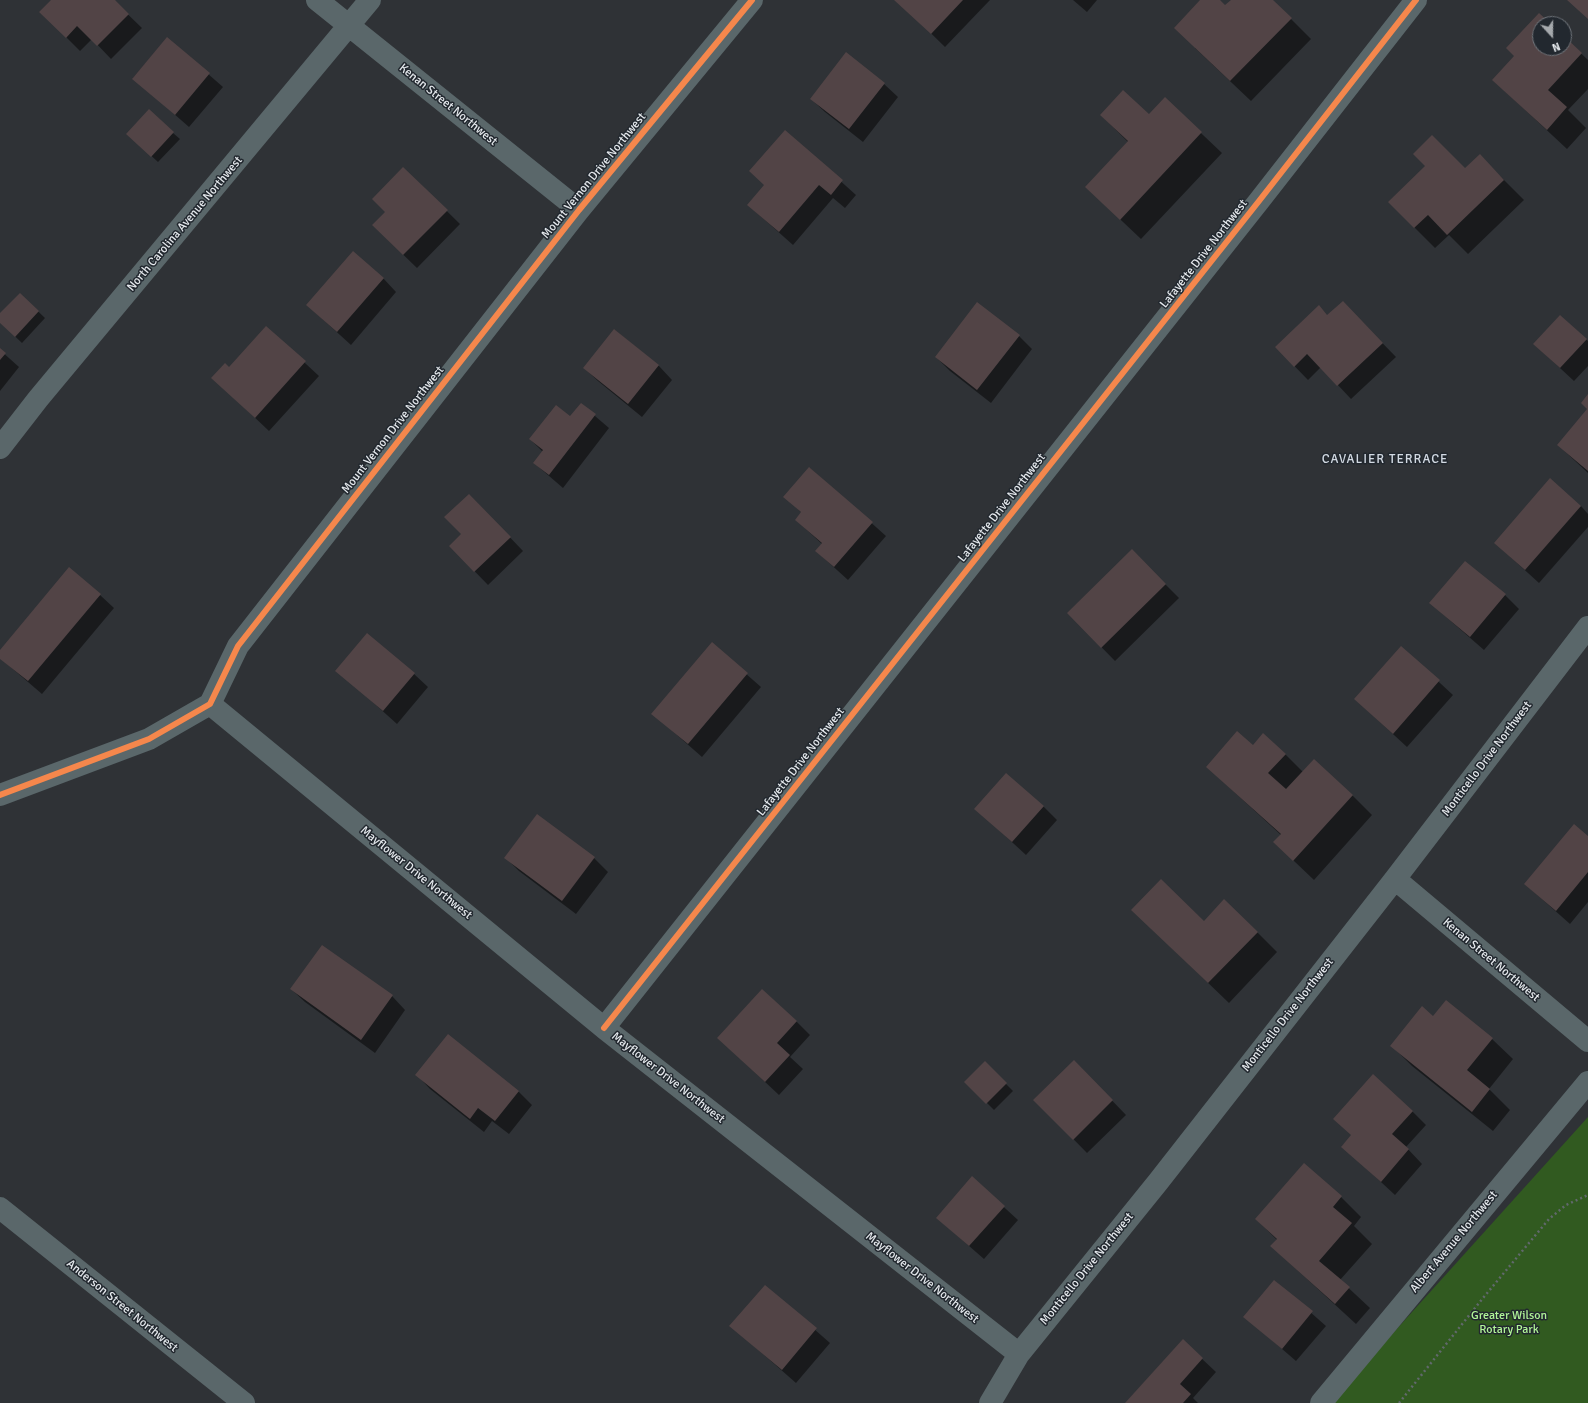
<!DOCTYPE html>
<style>
body{margin:0}
#map{position:relative;width:1588px;height:1403px;overflow:hidden;background:#2f3236;font-family:Signika,sans-serif}
canvas{display:block}
.north{position:absolute;left:1532px;top:16px;width:40px;height:40px;box-sizing:border-box;background:#22282f;border:1px solid #70757b;border-radius:50%;rotate:159deg;font-size:11px;font-weight:700;line-height:16px;text-align:center;color:#e5e9ed}
.north::after{content:'';display:block;margin:auto;width:14px;height:18px;background:#a5a9ad;clip-path:polygon(50% 0,100% 100%,50% 72%,0 100%)}
</style>
<div id="map">
<canvas width="1588" height="1403"></canvas>
<div class="north">N</div>
</div>
<script>
const g = document.querySelector('canvas').getContext('2d');
g.lineJoin = 'round';
function fill(path, color) { g.fillStyle = color; g.fill(path, 'evenodd'); }
const poly = rows => new Path2D(rows.map(r => 'M' + r).join(''));
function trace(path, color, width, dash) { g.strokeStyle = color; g.lineWidth = width; g.lineCap = dash ? 'butt' : 'round'; g.setLineDash(dash || []); g.stroke(path); }
function write(font, color, halo, rows, align = 'center') {
  g.font = font + ' Signika,sans-serif'; g.lineWidth = 3; g.setLineDash([]); g.textBaseline = 'middle'; g.strokeStyle = halo; g.fillStyle = color; for (const [text, x, y, turn = 0] of rows) {
    g.save(); g.translate(x, y); g.rotate((+turn || 0) * Math.PI / 180); g.textAlign = isNaN(turn) ? turn : align; if (halo) g.strokeText(text, 0, 0); g.fillText(text, 0, 0); g.restore();
  }
}
fill(poly([
 [1588,1117,1588,1403,1330,1403]
]), '#315a20');
fill(poly([
 [52,0,113,0,142,28,111,59,92,39,80,51,41,12],
 [897,0,990,0,945,47],
 [1073,0,1097,0,1087,12],
 [1202,0,1218,0,1225,7,1232,0,1272,0,1311,39,1251,101,1195,48],
 [1539,14,1549,24,1540,24,1540,48,1564,48,1564,37,1588,60,1588,89,1568,110,1586,128,1567,149,1493,80,1515,56],
 [167,38,223,87,189,127,133,78],
 [884,84,898,97,863,142,825,112,811,99],
 [1165,99,1222,153,1141,239,1086,187,1128,142,1101,115,1149,115],
 [785,131,856,195,845,208,833,198,793,245,748,205,765,186],
 [173,133,180,139,158,162,134,140],
 [403,168,460,224,417,268,387,239,386,213],
 [1465,169,1500,176,1524,200,1468,254,1449,235,1435,248,1389,202],
 [383,278,396,292,351,345,307,305],
 [20,294,45,318,22,343,0,322,0,314],
 [1328,316,1356,316,1396,357,1351,399,1321,367,1308,380,1276,347],
 [1560,316,1588,341,1588,366,1574,381,1534,344],
 [266,327,319,376,269,431,213,378,230,368],
 [615,330,659,366,672,380,642,417,598,381,584,368],
 [1019,336,1032,349,991,403,950,371,936,357],
 [0,350,19,367,0,391],
 [581,404,609,428,563,488,534,463,543,452,530,439,570,417],
 [1588,409,1588,473,1558,445],
 [810,468,886,536,848,580,816,551,822,544,796,520,802,513,785,497],
 [1581,506,1588,514,1588,527,1539,583,1495,543],
 [482,508,523,551,488,585,450,546,463,534],
 [1132,551,1179,598,1115,661,1068,613],
 [100,595,114,608,42,694,0,658,0,652],
 [1505,595,1519,609,1484,650,1430,603],
 [712,644,761,687,702,757,653,714],
 [1401,647,1453,695,1407,747,1355,699],
 [337,670,414,674,428,687,397,724],
 [1253,746,1285,754,1303,772,1352,795,1372,815,1314,880,1274,842,1281,835,1207,767],
 [1043,806,1057,820,1026,855,976,809],
 [537,815,594,858,608,872,576,914,519,871,506,858],
 [1588,837,1588,902,1570,924,1525,884],
 [1204,922,1257,932,1277,952,1229,1003,1153,930],
 [291,989,392,996,405,1010,375,1053,305,1002],
 [1446,1002,1492,1039,1513,1059,1489,1089,1510,1110,1493,1131,1412,1066,1392,1046,1434,1017],
 [796,1021,810,1035,790,1057,803,1069,779,1095,718,1038],
 [448,1036,519,1092,532,1105,509,1134,492,1121,484,1132,430,1089,417,1075],
 [1074,1061,1126,1115,1087,1153,1035,1100],
 [985,1063,1013,1091,994,1110,966,1082],
 [1412,1111,1426,1125,1406,1147,1422,1164,1395,1195,1342,1146,1352,1136],
 [972,1178,1018,1220,984,1259,937,1218],
 [1341,1197,1361,1217,1354,1226,1372,1244,1340,1280,1370,1308,1356,1324,1271,1246,1277,1240,1256,1219],
 [1275,1281,1326,1326,1296,1361,1245,1317],
 [765,1286,830,1343,796,1383,731,1326],
 [1183,1341,1216,1372,1193,1398,1198,1403,1126,1403]
]), '#0007');
fill(poly([
 [51,0,115,0,129,14,97,46,77,26,66,38,39,12],
 [894,0,963,0,931,34],
 [1200,0,1220,0,1225,5,1231,0,1273,0,1292,18,1230,81,1174,28],
 [1567,0,1588,0,1588,19],
 [1539,13,1551,24,1540,24,1540,48,1564,48,1564,36,1582,53,1548,90,1567,107,1547,130,1492,80,1514,56,1506,48],
 [167,37,210,73,175,115,132,79],
 [846,52,885,83,849,129,810,99],
 [1123,90,1149,114,1165,97,1202,132,1120,220,1085,187,1128,141,1100,115],
 [149,109,174,132,151,157,126,134],
 [785,130,843,180,831,195,819,185,779,232,747,205,764,185,749,171],
 [1432,135,1465,168,1480,154,1504,180,1447,235,1428,215,1414,228,1388,202,1425,166,1413,154],
 [403,167,448,210,403,255,372,225,385,212,372,199],
 [353,251,384,278,337,332,306,305],
 [20,293,39,311,15,337,0,323,0,313],
 [1343,301,1383,343,1337,386,1307,354,1294,367,1275,347,1319,305,1327,315],
 [977,302,1020,335,977,390,935,357],
 [1560,315,1587,339,1560,368,1533,344],
 [266,326,306,361,255,418,211,378,225,363,229,367],
 [614,329,659,365,628,404,583,368],
 [0,348,6,353,0,360],
 [1588,394,1588,471,1557,445,1587,409,1581,403],
 [581,403,596,414,549,475,533,463,543,450,529,439,556,405,570,416],
 [809,467,873,522,834,567,815,551,822,543,795,520,801,512,783,497],
 [1550,478,1581,506,1525,570,1494,543],
 [469,494,511,537,474,572,449,546,461,534,444,517],
 [1132,549,1166,584,1101,648,1067,613],
 [1465,561,1506,594,1470,637,1429,603],
 [69,567,101,594,28,681,0,659,0,650],
 [367,633,415,673,383,711,335,671],
 [712,642,748,673,688,744,651,714],
 [1401,646,1440,680,1393,734,1354,699],
 [1237,731,1253,745,1263,733,1286,754,1268,773,1286,789,1314,759,1353,795,1293,861,1273,842,1281,834,1206,767],
 [1006,773,1044,806,1012,842,974,809],
 [537,814,595,857,562,901,504,858],
 [1574,824,1588,836,1588,872,1556,911,1524,884],
 [1161,879,1204,921,1224,899,1258,932,1208,983,1131,910],
 [322,945,393,995,361,1040,290,989],
 [762,989,797,1021,777,1043,790,1055,765,1082,717,1038],
 [1446,1000,1493,1038,1467,1070,1490,1089,1472,1112,1390,1046,1422,1006,1433,1016],
 [448,1034,519,1091,495,1121,478,1108,470,1119,415,1075],
 [1074,1060,1113,1100,1073,1140,1033,1100],
 [985,1061,1007,1083,986,1104,964,1082],
 [1373,1074,1413,1111,1392,1134,1409,1149,1381,1182,1341,1147,1351,1135,1333,1119],
 [1304,1163,1342,1196,1333,1207,1352,1223,1319,1261,1350,1287,1335,1304,1270,1246,1277,1239,1255,1219],
 [972,1176,1005,1206,969,1246,936,1218],
 [1274,1280,1313,1311,1282,1349,1243,1317],
 [765,1285,817,1328,782,1370,729,1326],
 [1183,1339,1203,1358,1180,1384,1191,1394,1183,1403,1125,1403]
]), '#524446');
trace(poly([
 [1399,1403,1483,1298,1549,1219,1566,1205,1588,1195]
]), '#61696c', 2.5, [2, 3]);
trace(poly([
 [317,0,579,210],
 [0,448,38,399,370,0],
 [210,704,604,1028,1019,1354],
 [0,795,149,739,210,704,238,646,579,210,752,0],
 [1395,879,1588,1041],
 [604,1028,1259,201,1416,0],
 [0,1208,244,1403],
 [990,1403,1019,1354,1158,1182,1395,879,1588,627],
 [1321,1403,1588,1082]
]), '#5a676a', 22);
trace(poly([
 [0,795,149,739,210,704,238,646,579,210,752,0],
 [604,1028,1259,201,1416,0]
]), '#f5874c', 6);
write('12px', '#e5e9ed', '#22282f', [
 ["Kenan Street Northwest",448,105,39],
 ["Mount Vernon Drive Northwest",594,176,-51],
 ["North Carolina Avenue Northwest",185,224,-50],
 ["Lafayette Drive Northwest",1204,254,-52],
 ["Mount Vernon Drive Northwest",393,430,-52],
 ["Lafayette Drive Northwest",1002,508,-52],
 ["Monticello Drive Northwest",1487,759,-53],
 ["Lafayette Drive Northwest",801,762,-52],
 ["Mayflower Drive Northwest",416,873,39],
 ["Kenan Street Northwest",1491,960,40],
 ["Monticello Drive Northwest",1288,1015,-52],
 ["Mayflower Drive Northwest",668,1078,38],
 ["Albert Avenue Northwest",1454,1242,-50],
 ["Monticello Drive Northwest",1087,1269,-51],
 ["Mayflower Drive Northwest",922,1278,38],
 ["Anderson Street Northwest",122,1306,39]
]);
write('12px', '#b1f598', '#22282f', [
 ["Greater Wilson",1509,1316],
 ["Rotary Park",1509,1330]
]);
g.letterSpacing = '1px';
write('13px', '#d2d9e2', '#22282f', [
 ["CAVALIER TERRACE",1385,460]
]);
g.letterSpacing = '0px';
</script>
